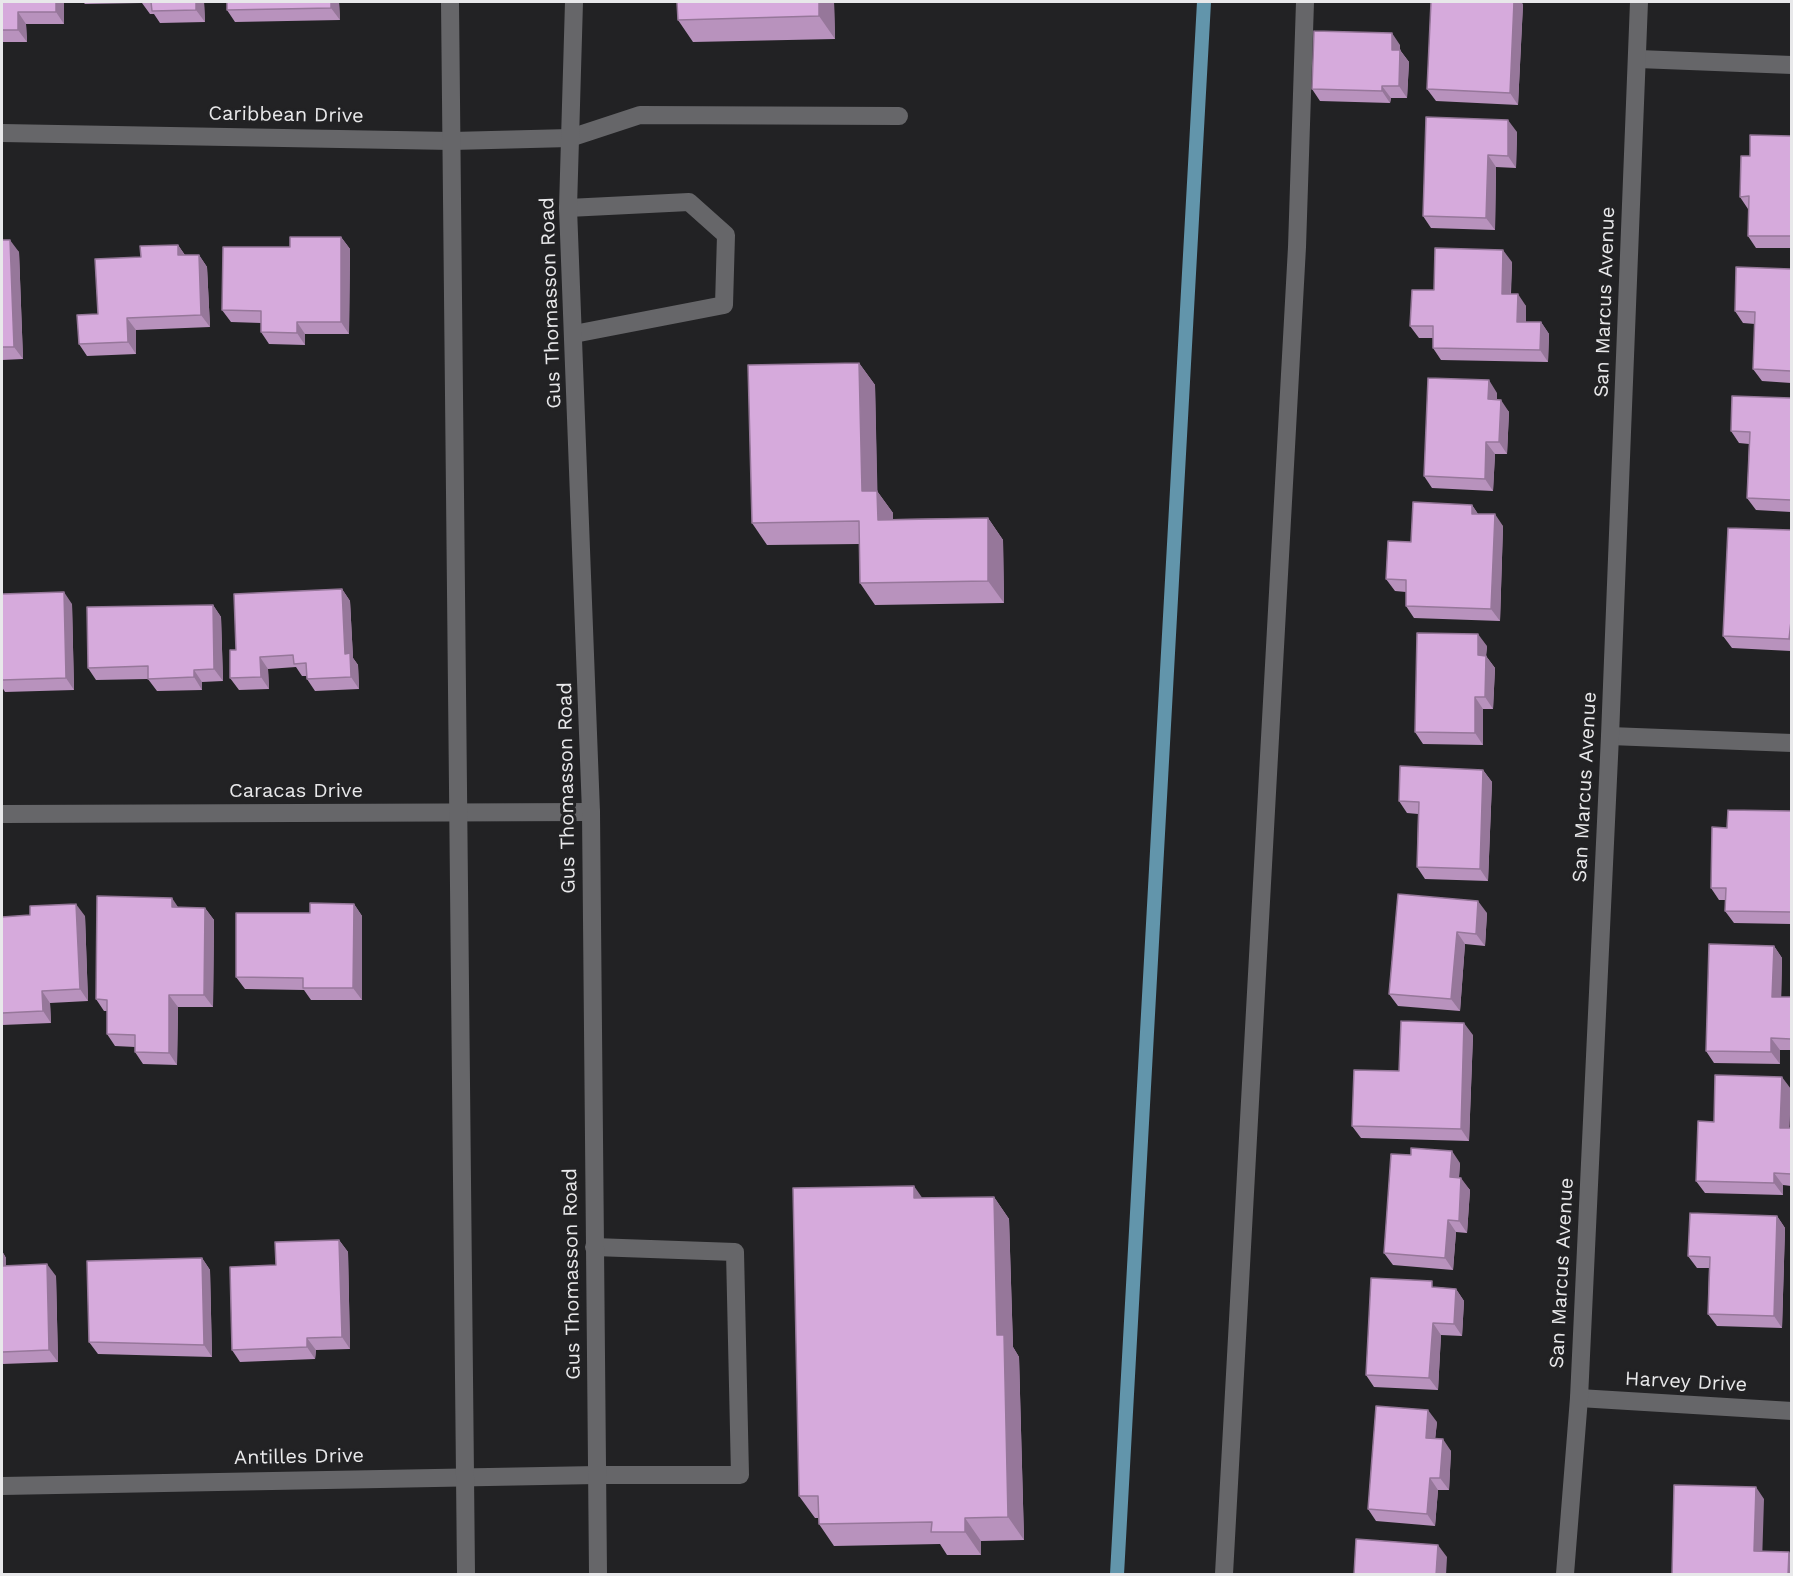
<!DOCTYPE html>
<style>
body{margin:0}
#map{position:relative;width:1793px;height:1576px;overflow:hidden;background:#222224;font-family:"Work Sans",sans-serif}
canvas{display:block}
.frame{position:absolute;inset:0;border:3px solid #e8e8ea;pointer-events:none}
</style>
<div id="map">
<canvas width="1793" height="1576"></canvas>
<div class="frame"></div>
</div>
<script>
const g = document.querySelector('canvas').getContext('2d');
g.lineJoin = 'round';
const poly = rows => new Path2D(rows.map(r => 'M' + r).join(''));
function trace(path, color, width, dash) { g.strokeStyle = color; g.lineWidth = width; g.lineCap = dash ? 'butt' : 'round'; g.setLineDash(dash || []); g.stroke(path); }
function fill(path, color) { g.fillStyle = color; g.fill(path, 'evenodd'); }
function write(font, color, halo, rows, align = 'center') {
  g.font = font + ' "Work Sans",sans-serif'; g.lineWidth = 6; g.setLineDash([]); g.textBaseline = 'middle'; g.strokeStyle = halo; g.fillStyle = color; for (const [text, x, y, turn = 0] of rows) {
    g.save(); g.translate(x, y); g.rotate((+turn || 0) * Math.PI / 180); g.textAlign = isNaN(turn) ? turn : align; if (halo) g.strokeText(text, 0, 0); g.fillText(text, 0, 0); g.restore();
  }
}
trace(poly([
 [1117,1574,1204,2]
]), '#6295ab', 14);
trace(poly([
 [570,138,640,115,899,116],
 [568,208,689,202,726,235,724,305,574,334],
 [594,1247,735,1252,740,1475,597,1475],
 [1224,1574,1297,247,1305,2]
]), '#666669', 18);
trace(poly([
 [1638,59,1792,65],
 [2,133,452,141,570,138],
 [1610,736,1792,743],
 [2,814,591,812],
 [1579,1398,1792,1411],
 [2,1486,597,1475]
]), '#666669', 18);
trace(poly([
 [450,2,466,1574],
 [574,2,568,208,591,812,598,1574],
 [1565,1574,1579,1398,1610,736,1639,2]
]), '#666669', 18);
fill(poly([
 [2,2,64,2,64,24,26,24,27,42,2,42],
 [83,2,204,2,205,22,160,23,154,14,150,14,142,3,85,4],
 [227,2,339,2,340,20,235,22,227,10],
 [677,2,834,2,835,39,693,42,678,20],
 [1523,4,1518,105,1436,101,1427,89],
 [1400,45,1400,50,1409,62,1407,98,1391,98,1390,103,1320,101,1312,89],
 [1426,117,1517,132,1516,168,1496,167,1495,230,1431,228,1423,216],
 [1791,136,1791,248,1756,248,1748,236,1748,209,1740,197,1750,156],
 [341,237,350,249,349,334,305,334,305,345,269,344,261,332,261,323,231,322,222,310,290,247],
 [2,240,19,252,23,359,2,360],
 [178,245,185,255,199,255,207,267,210,327,136,330,136,354,87,356,79,344,98,314,141,257],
 [1512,262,1511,294,1526,306,1526,322,1541,322,1549,334,1548,362,1441,360,1433,348,1433,338,1419,338,1410,326,1434,290],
 [1791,269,1791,383,1762,381,1753,369,1755,324,1743,323,1735,311],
 [859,363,875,385,877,491,893,513,893,519,988,518,1003,540,1004,603,875,605,860,583,859,544,767,545,752,523],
 [1497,393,1497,399,1509,412,1507,454,1495,454,1493,491,1432,488,1424,476],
 [1791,398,1791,512,1756,510,1747,498,1749,444,1739,443,1731,431],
 [1472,505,1478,514,1503,526,1500,621,1414,618,1406,606,1406,592,1395,591,1386,579,1411,542],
 [1791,530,1791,651,1732,648,1723,636],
 [342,589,350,601,353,658,358,665,359,689,315,691,307,679,307,676,302,676,296,667,268,669,269,689,239,690,230,678,236,650],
 [2,594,72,604,74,690,5,692,2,687],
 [213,605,221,617,223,681,202,682,202,690,157,691,148,679,96,680,88,668],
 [1487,646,1486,656,1495,668,1493,709,1483,709,1483,745,1423,744,1415,732],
 [1483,770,1492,782,1488,881,1425,879,1417,867,1418,814,1407,813,1399,801],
 [1791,811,1791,924,1734,923,1725,911,1725,900,1719,900,1711,888,1727,828],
 [1398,894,1487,913,1485,946,1465,944,1460,1011,1398,1006,1389,994],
 [354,904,362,916,362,1000,311,1000,304,990,245,989,236,977,310,913],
 [178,907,205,908,214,920,213,1007,178,1007,177,1065,143,1064,135,1052,135,1047,115,1046,107,1034,107,1011,104,1011,96,999],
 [85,916,88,1001,50,1003,51,1023,2,1025,2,917],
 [1774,946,1782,958,1781,997,1791,997,1791,1050,1780,1050,1780,1064,1714,1063,1706,1051],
 [1473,1035,1469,1141,1361,1138,1352,1126,1399,1071],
 [1791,1089,1789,1128,1791,1128,1791,1186,1783,1185,1783,1195,1705,1193,1696,1181,1714,1122],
 [1460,1163,1459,1178,1470,1190,1467,1233,1456,1232,1453,1270,1393,1265,1384,1253],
 [994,1197,1009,1219,1013,1347,1019,1357,1024,1540,981,1541,981,1555,947,1555,940,1544,834,1546,819,1524,819,1518,815,1518,799,1496,922,1198],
 [1777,1216,1785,1228,1782,1328,1717,1326,1708,1314,1709,1268,1697,1268,1688,1256],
 [339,1240,348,1252,350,1349,316,1350,315,1359,240,1362,232,1350,276,1265],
 [2,1251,6,1258,6,1266,56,1276,58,1362,2,1364],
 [202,1258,210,1270,212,1357,98,1354,89,1342],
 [1436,1287,1456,1289,1464,1301,1462,1336,1441,1335,1438,1390,1374,1387,1366,1375],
 [1437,1422,1435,1439,1451,1451,1449,1490,1438,1490,1435,1526,1376,1521,1368,1509]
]), '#b892bd');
fill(poly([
 [56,2,64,2,64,24,56,12],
 [196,2,204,2,205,22,196,10],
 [331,2,339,2,340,20,331,8],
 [819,2,834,2,835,39,819,16],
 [1514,2,1521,2,1523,4,1518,105,1510,93],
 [18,12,26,24,27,42,18,30],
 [1392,33,1400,45,1400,53,1400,50,1409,62,1407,98,1399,86,1392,50],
 [1382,86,1391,98,1390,103,1382,91],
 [1508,120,1517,132,1516,168,1508,156],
 [1488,155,1496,167,1495,230,1486,218],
 [341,237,350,249,349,334,341,322],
 [10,240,19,252,23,359,14,347],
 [178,245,186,257,178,255],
 [1503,250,1512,262,1510,306,1502,294],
 [199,255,207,267,210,327,201,315],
 [1518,294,1526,306,1526,334,1517,322],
 [127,318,136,330,136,354,128,342],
 [297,322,305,334,305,345,297,333],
 [1541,322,1549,334,1548,362,1540,350],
 [859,363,875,385,878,514,862,491],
 [1489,380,1497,393,1497,411,1488,399],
 [1501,400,1509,412,1507,454,1499,442],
 [1486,442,1495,454,1493,491,1485,479],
 [877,491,893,513,893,542,878,520],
 [1472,505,1480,517,1472,514],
 [1495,514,1503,526,1500,621,1491,609],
 [988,518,1003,540,1004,603,988,581],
 [342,589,350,601,353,658,358,665,359,689,351,677,345,654],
 [64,592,72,604,74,690,66,678],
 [213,605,221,617,223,681,214,669],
 [1791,621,1791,642,1789,639],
 [1478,634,1487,646,1486,656,1495,668,1493,709,1485,697,1478,655],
 [260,657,268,669,269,689,261,677],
 [194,670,202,682,202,690,194,677],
 [1475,697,1483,709,1483,745,1475,733],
 [1483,770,1492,782,1488,881,1480,869],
 [172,898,180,910,172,907],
 [1478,901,1487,913,1485,946,1476,934],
 [76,904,85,916,88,1001,80,989],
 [354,904,362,916,362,1000,353,988],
 [205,908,214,920,213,1007,204,995],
 [1457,932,1465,944,1460,1011,1451,999],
 [1774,946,1782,958,1781,1009,1772,997],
 [42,991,50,1003,51,1023,43,1011],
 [169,995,178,1007,177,1065,169,1053],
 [1464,1023,1473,1035,1469,1141,1461,1129],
 [1771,1038,1780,1050,1780,1064,1771,1052],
 [1782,1077,1791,1089,1789,1140,1780,1128],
 [1452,1151,1460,1163,1458,1189,1450,1177],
 [1774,1173,1783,1185,1783,1195,1774,1183],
 [1461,1178,1470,1190,1467,1233,1459,1221],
 [914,1186,930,1209,914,1198],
 [994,1197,1009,1219,1013,1347,1019,1357,1024,1540,1008,1517,997,1335],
 [1777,1216,1785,1228,1782,1328,1774,1316],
 [1448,1220,1456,1232,1453,1270,1445,1258],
 [339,1240,348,1252,350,1349,342,1337],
 [2,1251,6,1258,6,1278,2,1271],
 [202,1258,210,1270,212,1357,204,1345],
 [47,1264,56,1276,58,1362,49,1350],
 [1456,1289,1464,1301,1462,1336,1454,1324],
 [1433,1323,1441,1335,1438,1390,1429,1378],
 [307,1338,316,1350,315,1359,307,1347],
 [1428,1410,1437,1422,1434,1450,1426,1438],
 [1443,1439,1451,1451,1449,1490,1440,1478],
 [1430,1478,1438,1490,1435,1526,1427,1514],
 [1756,1487,1764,1499,1762,1563,1754,1551],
 [965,1518,981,1541,981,1555,965,1532],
 [1438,1545,1447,1557,1446,1575,1436,1575],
 [1789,1552,1791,1555,1791,1575,1788,1575]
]), '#96779a');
const building = poly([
 [2,2,56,2,56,12,18,12,18,30,2,30,2,2],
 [141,2,196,2,196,10,152,11,151,2,141,2],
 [227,2,331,2,331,8,227,10,227,2],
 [677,2,819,2,819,16,678,20,677,2],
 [1431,2,1514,2,1510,93,1427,89,1431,2],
 [1314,31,1392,33,1392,50,1400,50,1399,86,1382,86,1382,91,1312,89,1314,31],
 [1426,117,1508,120,1508,156,1488,155,1486,218,1423,216,1426,117],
 [1750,135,1791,136,1791,236,1748,236,1749,196,1740,197,1741,156,1750,156,1750,135],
 [290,237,341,237,341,322,297,322,297,333,261,332,261,311,222,310,223,247,290,247,290,237],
 [2,240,10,240,14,347,2,347,2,240],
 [178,245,178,255,199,255,201,315,127,318,128,342,79,344,77,315,98,314,95,259,141,257,140,246,178,245],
 [1435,248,1503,250,1502,294,1518,294,1517,322,1541,322,1540,350,1433,348,1433,326,1410,326,1412,290,1434,290,1435,248],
 [1736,267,1791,269,1791,371,1753,369,1755,312,1735,311,1736,267],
 [859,363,862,491,877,491,878,520,988,518,988,581,860,583,859,521,752,523,748,365,859,363],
 [1428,378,1489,380,1488,399,1501,400,1499,442,1486,442,1485,479,1424,476,1428,378],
 [1732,396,1791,398,1791,500,1747,498,1750,432,1731,431,1732,396],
 [1413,502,1472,505,1472,514,1495,514,1491,609,1406,606,1406,580,1386,579,1388,541,1411,542,1413,502],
 [1728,528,1791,530,1791,621,1789,639,1723,636,1728,528],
 [342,589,345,654,350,653,351,677,307,679,306,663,294,664,293,655,260,657,261,677,230,678,230,650,236,650,234,594,342,589],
 [64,592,66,678,2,680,2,594,64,592],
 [213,605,214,669,194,670,194,677,148,679,148,666,88,668,87,607,213,605],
 [1417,633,1478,634,1478,655,1486,656,1485,697,1475,697,1475,733,1415,732,1417,633],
 [1400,766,1483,770,1480,869,1417,867,1419,802,1399,801,1400,766],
 [1728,810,1791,811,1791,912,1725,911,1726,888,1711,888,1712,827,1727,828,1728,810],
 [1398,894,1478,901,1476,934,1457,932,1451,999,1389,994,1398,894],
 [97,896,172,898,172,907,205,908,204,995,169,995,169,1053,135,1052,135,1035,107,1034,107,1000,96,999,97,896],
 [310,903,354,904,353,988,303,988,303,978,236,977,236,913,310,913,310,903],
 [76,904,80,989,42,991,43,1011,2,1013,2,917,30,915,30,906,76,904],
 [1709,944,1774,946,1772,997,1791,997,1791,1039,1771,1038,1771,1052,1706,1051,1709,944],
 [1401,1021,1464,1023,1461,1129,1352,1126,1354,1070,1399,1071,1401,1021],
 [1715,1075,1782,1077,1780,1128,1791,1128,1791,1174,1774,1173,1774,1183,1696,1181,1698,1121,1714,1122,1715,1075],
 [1411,1148,1452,1151,1450,1177,1461,1178,1459,1221,1448,1220,1445,1258,1384,1253,1391,1154,1411,1155,1411,1148],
 [914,1186,914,1198,994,1197,997,1335,1004,1335,1008,1517,965,1518,965,1532,931,1532,932,1522,819,1524,818,1496,799,1496,793,1188,914,1186],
 [1690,1213,1777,1216,1774,1316,1708,1314,1710,1257,1688,1256,1690,1213],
 [339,1240,342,1337,307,1338,307,1347,232,1350,230,1267,276,1265,275,1242,339,1240],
 [202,1258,204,1345,89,1342,87,1261,202,1258],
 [47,1264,49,1350,2,1352,2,1266,47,1264],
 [1371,1278,1432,1281,1432,1287,1456,1289,1454,1324,1433,1323,1429,1378,1366,1375,1371,1278],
 [1376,1406,1428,1410,1426,1438,1443,1439,1440,1478,1430,1478,1427,1514,1368,1509,1376,1406],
 [1674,1485,1756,1487,1754,1551,1789,1552,1788,1575,1672,1575,1674,1485],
 [1356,1539,1438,1545,1436,1575,1354,1575,1356,1539]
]);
fill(building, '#d6aadc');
trace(building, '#96779a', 1.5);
write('20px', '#e8e8ea', '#222224', [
 ["Caribbean Drive",286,115,1],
 ["San Marcus Avenue",1605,302,-88],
 ["Gus Thomasson Road",551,303,-92],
 ["San Marcus Avenue",1585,787,-87],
 ["Gus Thomasson Road",567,788,-91],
 ["Caracas Drive",296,791],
 ["San Marcus Avenue",1562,1273,-87],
 ["Gus Thomasson Road",572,1274,-91],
 ["Harvey Drive",1686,1382,3],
 ["Antilles Drive",299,1457,-1]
]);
</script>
